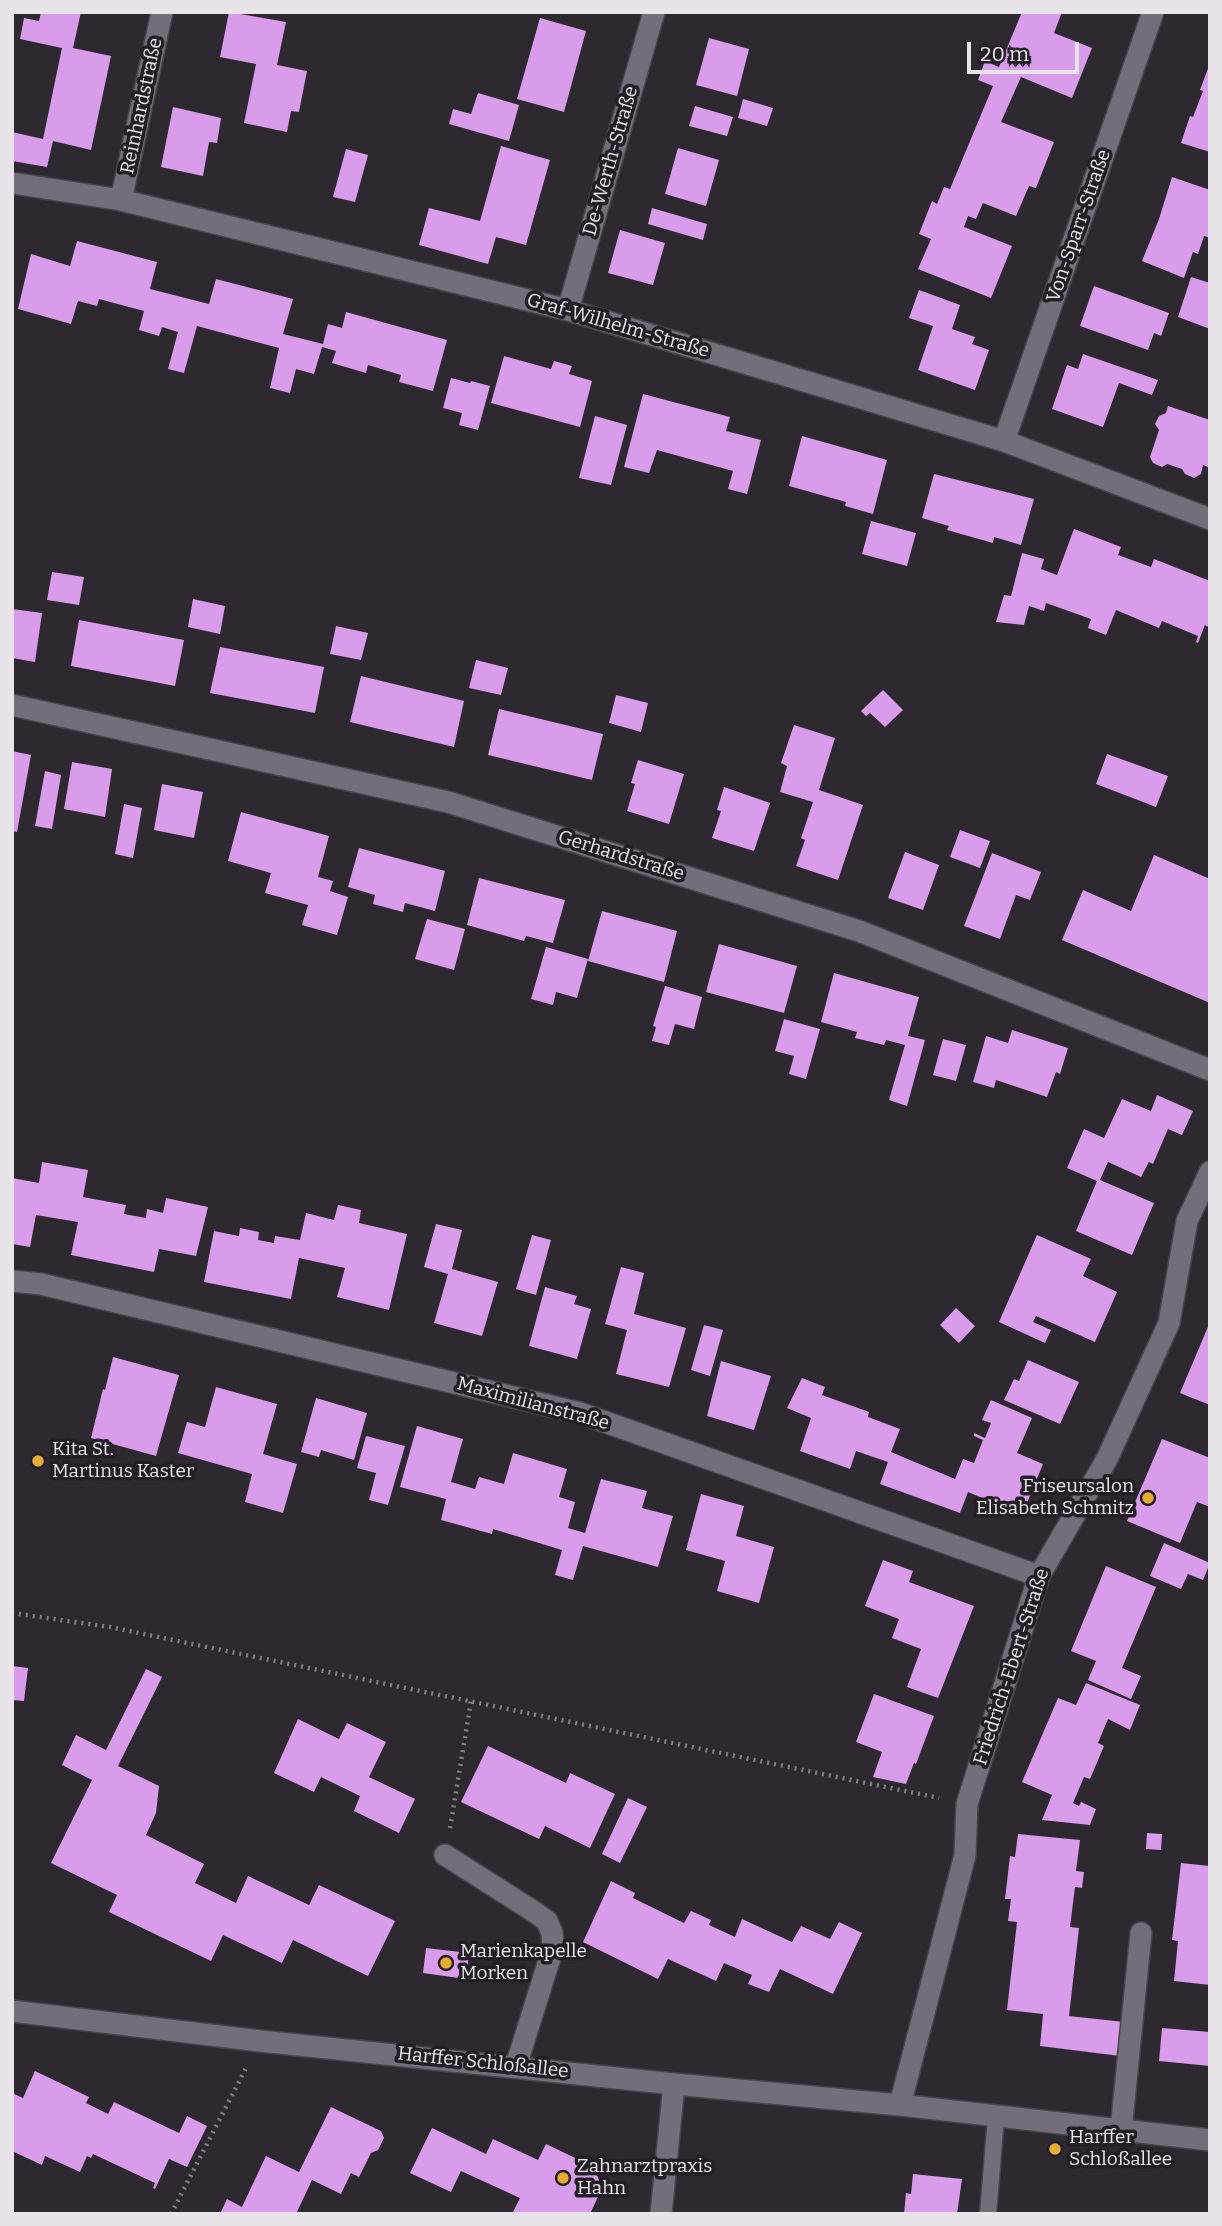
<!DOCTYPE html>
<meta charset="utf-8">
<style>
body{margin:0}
#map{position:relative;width:1222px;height:2226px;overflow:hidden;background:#2e2830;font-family:Bitter,serif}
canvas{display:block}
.frame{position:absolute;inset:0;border:14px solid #e9e4ea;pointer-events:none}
.scale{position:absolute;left:967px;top:42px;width:112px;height:32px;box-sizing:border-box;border:4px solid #e9e4ea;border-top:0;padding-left:9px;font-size:21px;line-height:24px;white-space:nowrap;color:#e9e4ea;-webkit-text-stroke:5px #241e26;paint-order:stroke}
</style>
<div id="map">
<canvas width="1222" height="2226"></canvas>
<div class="frame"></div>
<div class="scale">20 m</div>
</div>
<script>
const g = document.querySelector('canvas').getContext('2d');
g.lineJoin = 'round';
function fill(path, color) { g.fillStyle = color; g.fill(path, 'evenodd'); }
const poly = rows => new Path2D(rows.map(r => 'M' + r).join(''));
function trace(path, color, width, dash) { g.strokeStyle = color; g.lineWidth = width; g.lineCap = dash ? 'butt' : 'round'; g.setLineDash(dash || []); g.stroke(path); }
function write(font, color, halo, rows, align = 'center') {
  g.font = font + ' Bitter,serif'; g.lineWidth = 7; g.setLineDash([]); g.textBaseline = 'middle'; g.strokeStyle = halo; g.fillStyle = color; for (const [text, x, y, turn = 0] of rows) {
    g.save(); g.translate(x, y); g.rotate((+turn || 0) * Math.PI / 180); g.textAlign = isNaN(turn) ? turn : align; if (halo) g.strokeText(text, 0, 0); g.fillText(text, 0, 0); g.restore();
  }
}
fill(poly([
 [41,12,81,12,73,48,111,56,91,150,53,141,47,167,12,161,12,132,43,139,62,48,20,39,24,18,39,21],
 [229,12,286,22,277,65,307,71,299,112,291,111,287,132,244,123,256,64,220,57],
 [1022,12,1062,12,1054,33,1092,48,1072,98,1021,77,1001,122,1054,142,1036,188,1029,186,1016,216,983,203,976,219,968,216,964,227,1012,246,991,298,918,269,931,239,919,234,932,201,937,204,944,187,950,189,993,86,978,80,985,61,999,67],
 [540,18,586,31,564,112,517,99],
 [709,38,749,49,737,96,696,85],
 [1210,63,1210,152,1181,143,1190,116,1193,117,1203,91,1200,90],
 [478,93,519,105,509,141,449,124,453,109,471,114],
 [743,99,773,108,767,126,738,118],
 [695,106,733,117,727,136,689,126],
 [173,107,221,118,217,143,209,142,203,176,161,167],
 [501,146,550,160,526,245,496,237,488,264,419,245,429,208,480,221],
 [678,148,719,160,706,206,665,194],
 [346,149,368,155,355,202,333,197],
 [1172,177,1210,190,1210,238,1204,236,1198,254,1193,252,1184,278,1142,261,1159,219],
 [652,208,707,224,703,240,648,224],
 [620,230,665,243,653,285,608,273],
 [77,241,157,262,150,289,209,304,216,279,293,299,283,334,323,344,328,324,342,328,346,312,447,340,433,391,399,382,401,375,368,365,366,373,332,363,336,351,322,347,314,374,296,369,290,393,270,388,279,348,197,326,184,373,168,369,178,332,162,327,159,336,139,330,144,311,99,299,97,306,78,301,71,324,18,309,31,254,70,266],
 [1191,277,1210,283,1210,329,1178,317],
 [1094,286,1169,313,1161,336,1154,333,1148,350,1080,326],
 [919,290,960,305,952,329,975,337,972,344,989,350,975,390,918,370,933,326,909,318],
 [1083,354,1158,380,1152,395,1119,383,1103,427,1052,409,1067,365,1078,369],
 [504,356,551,369,554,361,572,366,569,374,592,381,580,427,491,403],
 [451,378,470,383,471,381,490,386,478,430,459,425,462,413,443,408],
 [643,394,730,417,726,431,761,440,747,494,728,489,733,471,657,450,649,473,624,467],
 [1168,406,1210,420,1210,468,1203,465,1201,474,1194,478,1185,474,1182,469,1167,464,1162,467,1153,463,1150,457,1159,430,1155,424,1159,416,1166,413],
 [595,416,627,425,611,485,579,478],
 [802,436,887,460,873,514,845,506,846,502,789,486],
 [934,474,1034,499,1021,545,994,537,993,543,947,530,949,526,922,518],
 [871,521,916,533,907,566,862,554],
 [1074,529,1121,547,1118,555,1151,567,1154,559,1210,581,1210,628,1205,625,1198,643,1196,642,1198,636,1162,621,1159,628,1116,610,1106,635,1088,628,1091,619,1046,603,1044,611,1029,606,1024,625,996,622,1004,595,1011,596,1022,553,1044,559,1041,569,1057,575],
 [52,572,84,577,79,605,47,600],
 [193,599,225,606,220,634,188,627],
 [12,609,42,613,35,662,12,658],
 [79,620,184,640,175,686,71,666],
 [336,626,368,633,361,660,330,654],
 [220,647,324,667,315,713,210,693],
 [476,660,508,668,501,695,469,688],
 [361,676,464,701,454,747,350,722],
 [883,690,903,710,885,727,870,713,866,716,861,711],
 [616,695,648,703,641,732,609,723],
 [499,709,603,734,592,780,488,755],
 [794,725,835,738,819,790,863,805,838,880,796,866,805,840,801,838,813,802,780,792,787,766,781,763],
 [12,751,31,755,17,832,12,831],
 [1107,754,1168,776,1156,807,1096,784],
 [638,760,684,774,669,824,627,811,635,784,631,783],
 [72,762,112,769,105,817,64,809],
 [45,771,61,775,52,829,35,826],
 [162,784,203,792,194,838,154,830],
 [724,787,770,803,754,851,712,838,721,811,717,810],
 [124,804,142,808,133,858,115,854],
 [241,812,329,836,318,877,333,881,330,891,348,897,337,935,302,925,308,905,265,893,271,873,228,861],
 [960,830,990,841,980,868,950,857],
 [359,848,445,871,435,911,405,903,403,912,373,904,375,895,348,887],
 [905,852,939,865,923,910,888,898],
 [992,853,1041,872,1030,900,1016,895,1000,939,964,926],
 [1154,855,1210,879,1210,1003,1062,940,1083,890,1131,911],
 [479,878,565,900,553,943,526,936,524,941,467,925],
 [602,911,677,931,664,982,588,961],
 [427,919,465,929,454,970,415,959],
 [719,944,797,966,784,1013,706,992],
 [546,947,588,959,577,998,556,992,553,1005,531,999],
 [834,973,919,997,908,1036,925,1040,907,1106,889,1100,905,1045,886,1040,884,1045,855,1038,857,1032,821,1022],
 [665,986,702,997,694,1029,675,1024,669,1045,652,1041,656,1027,653,1026],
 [784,1019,820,1029,806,1079,789,1074,794,1056,775,1051],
 [1012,1030,1068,1048,1060,1074,1056,1072,1047,1097,996,1080,994,1088,973,1082,986,1036,1008,1043],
 [943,1039,966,1045,956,1081,933,1075],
 [1157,1095,1193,1111,1182,1135,1168,1129,1153,1164,1149,1162,1141,1177,1108,1162,1100,1180,1154,1203,1132,1255,1076,1231,1097,1181,1067,1168,1084,1129,1104,1138,1122,1099,1151,1111],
 [42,1162,88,1170,83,1197,126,1205,124,1214,146,1218,147,1209,163,1213,166,1198,208,1207,196,1256,159,1249,154,1272,71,1255,78,1222,36,1215,30,1247,12,1244,12,1178,39,1183],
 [338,1205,361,1210,359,1223,407,1234,389,1310,337,1297,345,1268,299,1258,291,1299,204,1282,214,1231,239,1236,240,1228,259,1232,258,1240,274,1243,275,1236,300,1240,306,1213,334,1220],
 [436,1224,462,1230,452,1269,498,1282,482,1336,434,1323,448,1274,424,1267],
 [532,1235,551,1240,536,1295,516,1289],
 [1037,1235,1091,1259,1083,1276,1117,1292,1095,1342,1036,1316,1033,1322,1051,1330,1045,1343,999,1322],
 [621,1267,644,1273,634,1314,686,1328,669,1387,616,1374,627,1330,605,1324],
 [545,1287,577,1296,574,1304,591,1309,577,1359,529,1346],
 [956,1308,975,1326,959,1343,940,1325],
 [1210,1322,1210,1405,1180,1393],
 [704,1325,723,1330,710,1376,691,1370],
 [113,1357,179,1375,156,1456,91,1438,103,1389,105,1390],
 [1028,1360,1079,1382,1060,1424,1004,1400,1014,1379,1019,1381],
 [721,1361,771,1376,754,1430,707,1416],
 [802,1378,825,1387,822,1395,869,1412,868,1417,900,1429,891,1452,955,1479,963,1459,974,1463,983,1440,974,1436,974,1433,985,1438,991,1423,982,1420,991,1400,1032,1418,1017,1453,1043,1464,1022,1515,968,1492,960,1513,880,1484,888,1462,856,1451,850,1469,800,1451,811,1418,787,1408],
 [216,1387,277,1404,263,1454,297,1464,283,1513,245,1502,252,1474,178,1453,187,1422,205,1427],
 [316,1398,367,1413,354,1460,321,1450,319,1457,301,1452],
 [417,1426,463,1439,451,1482,475,1489,479,1477,504,1484,513,1453,567,1469,559,1497,575,1502,568,1528,585,1533,601,1479,647,1491,642,1508,673,1516,658,1567,583,1546,573,1580,555,1575,562,1550,493,1529,492,1534,441,1520,446,1499,400,1487],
 [366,1436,405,1446,388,1505,369,1500,376,1473,357,1468],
 [1162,1439,1210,1458,1210,1507,1197,1502,1180,1543,1127,1521],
 [701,1494,744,1506,736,1536,774,1547,759,1603,717,1591,725,1561,686,1550],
 [1164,1543,1210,1563,1203,1580,1188,1574,1181,1589,1150,1576],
 [883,1560,913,1571,909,1582,974,1606,938,1698,907,1687,921,1649,892,1638,899,1619,865,1606],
 [1106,1566,1156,1587,1122,1668,1141,1676,1131,1699,1088,1680,1096,1661,1071,1651],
 [12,1666,28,1668,24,1701,12,1700],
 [146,1669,162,1677,118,1766,159,1786,156,1813,146,1835,204,1864,195,1883,236,1903,248,1876,309,1905,319,1885,395,1921,368,1976,293,1940,282,1963,223,1935,211,1961,109,1912,117,1895,51,1863,92,1780,62,1765,76,1735,106,1750],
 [1086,1683,1140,1705,1130,1730,1108,1719,1098,1743,1104,1746,1090,1779,1084,1777,1073,1803,1079,1806,1081,1802,1096,1809,1090,1825,1042,1820,1052,1795,1022,1782,1058,1698,1076,1705],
 [874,1694,934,1716,916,1764,914,1763,906,1784,873,1777,882,1752,856,1742],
 [298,1719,339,1739,347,1723,386,1742,369,1777,415,1799,399,1833,354,1811,360,1796,321,1777,314,1792,274,1773],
 [488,1746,566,1783,570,1773,615,1794,590,1848,545,1826,539,1839,461,1802],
 [628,1798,647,1807,620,1863,602,1854],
 [1147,1833,1162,1834,1161,1850,1146,1849],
 [1018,1834,1080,1840,1076,1871,1084,1872,1082,1888,1075,1887,1070,1927,1079,1928,1069,2016,1124,2022,1120,2056,1040,2046,1043,2014,1007,2010,1017,1922,1008,1921,1011,1899,1005,1899,1010,1856,1015,1857],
 [1181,1863,1210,1866,1210,1985,1174,1981,1178,1941,1172,1940],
 [611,1881,635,1893,633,1898,684,1923,691,1911,711,1920,709,1925,735,1937,742,1919,792,1942,801,1926,830,1939,839,1922,862,1933,833,1994,780,1969,769,1992,748,1984,752,1975,724,1963,716,1981,668,1959,658,1979,583,1942],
 [426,1948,469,1953,466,1979,423,1973],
 [1162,2028,1210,2032,1210,2066,1159,2061],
 [35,2071,89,2097,86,2103,108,2114,114,2102,179,2133,187,2116,207,2126,187,2167,169,2159,155,2189,153,2188,155,2183,93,2154,91,2158,87,2156,80,2172,45,2156,42,2165,12,2151,12,2093,23,2098],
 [331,2107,381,2131,384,2138,378,2150,371,2153,359,2177,351,2173,341,2194,312,2180,296,2214,220,2214,227,2199,242,2207,266,2156,299,2172],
 [432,2128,486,2154,493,2139,538,2160,546,2144,594,2167,602,2188,590,2214,512,2214,520,2198,461,2171,451,2192,410,2173],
 [913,2174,962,2179,957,2214,904,2214,906,2193,911,2194]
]), '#d89cea');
const service = poly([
 [988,2214,996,2117]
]);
const minor = poly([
 [12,183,121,200,568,310,1004,441,1210,519],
 [121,200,162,12],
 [568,310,654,12],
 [1004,441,1153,12],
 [12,705,448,802,859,931,1210,1070],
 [12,1281,41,1284,580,1413,1039,1576],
 [445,1855,533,1911,547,1921,552,1933,553,1948,516,2066],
 [12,2011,260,2041,674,2084,900,2105,1210,2140],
 [900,2105,965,1855,967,1804,1039,1576,1107,1459,1169,1323,1187,1221,1210,1172],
 [1121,2130,1141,1933],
 [661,2214,674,2084]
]);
trace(service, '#49434a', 19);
trace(minor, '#49434a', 24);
trace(poly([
 [12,1613,110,1627,939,1798],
 [450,1828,471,1701],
 [171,2214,246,2068]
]), '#868088', 4.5, [2, 5]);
trace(service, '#756d77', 16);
trace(minor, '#756d77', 21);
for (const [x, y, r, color] of [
 [38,1461,7,"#e7ac37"],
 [1148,1498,7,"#e7ac37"],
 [446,1963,7,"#e7ac37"],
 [1055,2149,7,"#e7ac37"],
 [563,2178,7,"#e7ac37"]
]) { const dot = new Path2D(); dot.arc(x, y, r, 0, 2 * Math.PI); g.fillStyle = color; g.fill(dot); trace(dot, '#241e26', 2.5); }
write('19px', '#e9e4ea', '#241e26', [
 ["Reinhardstraße",142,106,-78],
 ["De-Werth-Straße",611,161,-74],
 ["Von-Sparr-Straße",1079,226,-71],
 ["Graf-Wilhelm-Straße",618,326,16],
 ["Gerhardstraße",621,856,17],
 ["Maximilianstraße",533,1404,15],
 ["Friedrich-Ebert-Straße",1012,1667,-72],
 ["Harffer Schloßallee",483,2063,6]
]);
write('19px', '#e9e4ea', '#241e26', [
 ["Kita St.",52,1450],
 ["Martinus Kaster",52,1472],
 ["Friseursalon",1134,1487,"right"],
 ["Elisabeth Schmitz",1134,1509,"right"],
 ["Marienkapelle",460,1952],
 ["Morken",460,1974],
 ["Harffer",1069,2138],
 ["Schloßallee",1069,2160],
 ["Zahnarztpraxis",577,2167],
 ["Hahn",577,2189]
], 'left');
</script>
